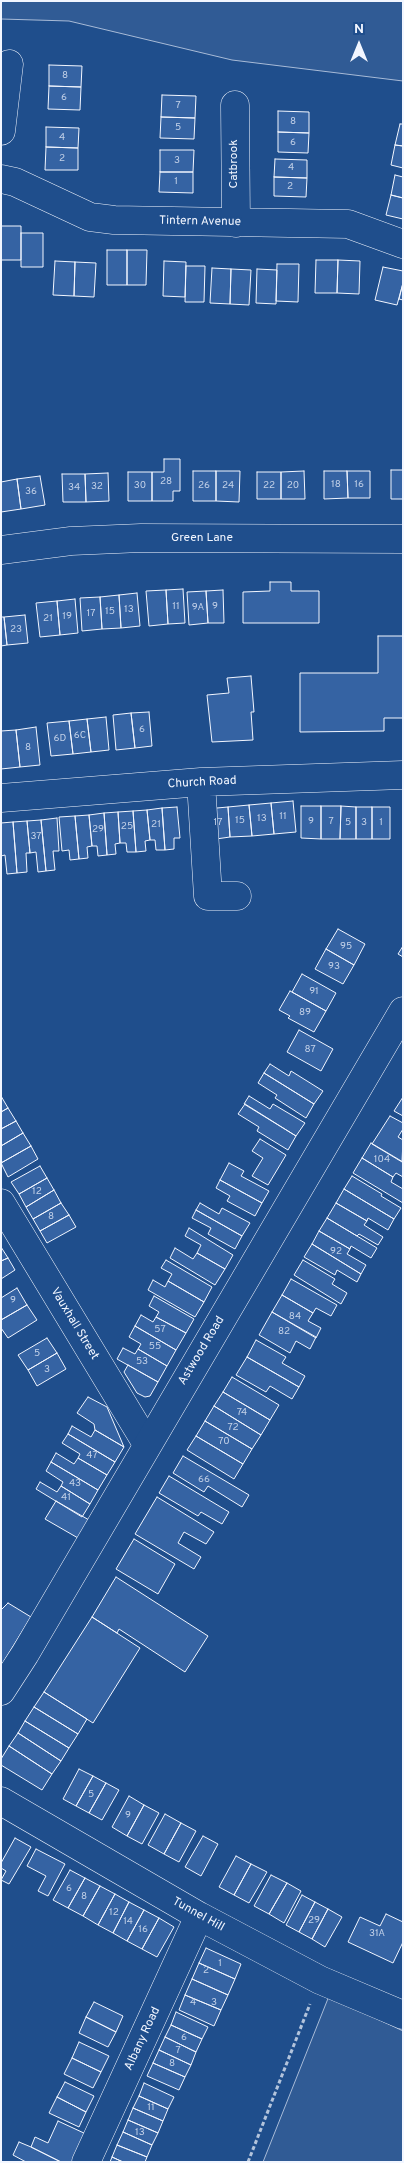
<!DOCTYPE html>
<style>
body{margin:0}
#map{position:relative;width:404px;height:2163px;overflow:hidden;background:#1f4e8c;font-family:Overpass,sans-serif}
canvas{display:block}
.frame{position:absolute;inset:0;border:2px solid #f2f6ff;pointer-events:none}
.north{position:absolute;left:334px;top:20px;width:50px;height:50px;-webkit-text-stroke:4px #1f4e8c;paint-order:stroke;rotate:0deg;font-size:14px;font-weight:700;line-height:20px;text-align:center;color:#f2f6ff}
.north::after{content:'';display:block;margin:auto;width:18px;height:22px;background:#f2f6ff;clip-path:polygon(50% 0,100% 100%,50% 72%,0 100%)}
</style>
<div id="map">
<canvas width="404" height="2163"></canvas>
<div class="frame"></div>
<div class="north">N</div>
</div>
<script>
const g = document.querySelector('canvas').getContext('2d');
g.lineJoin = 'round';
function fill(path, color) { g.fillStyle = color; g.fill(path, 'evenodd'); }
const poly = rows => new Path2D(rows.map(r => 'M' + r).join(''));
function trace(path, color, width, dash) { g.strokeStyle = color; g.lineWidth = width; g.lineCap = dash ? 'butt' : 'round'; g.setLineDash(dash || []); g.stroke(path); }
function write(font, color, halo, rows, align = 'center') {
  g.font = font + ' Overpass,sans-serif'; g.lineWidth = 4; g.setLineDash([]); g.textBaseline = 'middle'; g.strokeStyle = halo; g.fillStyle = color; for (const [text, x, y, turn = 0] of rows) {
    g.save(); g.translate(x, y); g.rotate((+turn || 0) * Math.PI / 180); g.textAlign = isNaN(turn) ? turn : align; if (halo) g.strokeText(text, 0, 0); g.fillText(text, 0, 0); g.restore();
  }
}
const built = poly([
 [1,1,403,1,403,81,232,60,69,21,1,19,1,1],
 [329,1996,403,2031,403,2162,263,2162,329,1996]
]);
fill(built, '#305b95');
trace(built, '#a8bbd7', 1);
const building = poly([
 [49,65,82,66,81,87,49,86,49,65],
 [49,86,81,87,80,110,48,109,49,86],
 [162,95,196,96,195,118,161,117,162,95],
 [278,111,309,112,309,133,278,132,278,111],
 [161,117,195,118,194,139,160,138,161,117],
 [400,124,403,124,403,146,395,145,400,124],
 [46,127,79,128,78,148,46,147,46,127],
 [278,132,309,133,308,153,278,152,278,132],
 [395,145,403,146,403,168,391,165,395,145],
 [46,147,78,148,78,170,45,170,46,147],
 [160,150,194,150,193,172,160,172,160,150],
 [275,159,307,160,307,178,274,177,275,159],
 [160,172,193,172,193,193,159,192,160,172],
 [395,175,403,177,403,198,391,195,395,175],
 [274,177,307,178,306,197,274,196,274,177],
 [391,195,403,198,403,219,386,215,391,195],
 [1,226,21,226,21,260,1,260,1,226],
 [21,233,43,233,43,267,21,267,21,233],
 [107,250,127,250,127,285,107,285,107,250],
 [127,250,147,250,146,285,127,285,127,250],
 [316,260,338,260,337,293,315,293,316,260],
 [338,260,360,261,359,294,337,293,338,260],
 [55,261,75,262,74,296,53,295,55,261],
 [164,261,186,262,185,297,163,296,164,261],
 [75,262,96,263,94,297,74,296,75,262],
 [277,264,299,264,298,302,276,301,277,264],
 [186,266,205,266,204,302,185,302,186,266],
 [383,267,403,271,403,283,397,305,375,300,383,267],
 [212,268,231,269,230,304,210,303,212,268],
 [231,269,251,270,249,305,230,304,231,269],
 [257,269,277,270,276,304,256,303,257,269],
 [403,283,403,300,399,299,403,283],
 [164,459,180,459,180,491,173,491,173,501,152,501,152,472,164,472,164,459],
 [391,470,403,470,403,499,391,499,391,470],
 [193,471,216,471,216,501,193,501,193,471],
 [216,471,240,471,239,502,216,501,216,471],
 [304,471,305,499,281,499,281,472,304,471],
 [324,471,347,471,348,498,324,499,324,471],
 [347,471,370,471,370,498,348,498,347,471],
 [128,472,152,472,152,501,128,501,128,472],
 [257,472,281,472,281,499,257,499,257,472],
 [108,473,109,501,86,502,85,474,108,473],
 [62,474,85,474,86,502,63,502,62,474],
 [40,476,45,505,21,509,17,479,40,476],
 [17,479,21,509,1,512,1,482,17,479],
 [270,582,291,582,291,591,319,591,319,623,243,623,243,592,270,591,270,582],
 [183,589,185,623,168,624,166,590,183,589],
 [166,590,168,624,149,626,146,591,166,590],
 [223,590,224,623,208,623,206,591,223,590],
 [206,591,208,623,189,625,187,592,206,591],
 [137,593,140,626,121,628,119,595,137,593],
 [119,595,121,628,102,629,100,597,119,595],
 [100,597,102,629,82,631,80,598,100,597],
 [75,599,78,633,60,635,57,601,75,599],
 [57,601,60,635,40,637,36,603,57,601],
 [25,615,28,643,7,645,4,617,25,615],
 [1,617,4,617,7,645,1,646,1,617],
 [378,636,403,636,403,718,384,718,384,731,300,732,300,673,378,673,378,636],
 [251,676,254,712,251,712,253,740,212,742,207,695,229,693,227,678,251,676],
 [149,712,152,746,135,748,131,713,149,712],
 [131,713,135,748,116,750,113,715,131,713],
 [106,717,109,750,91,752,87,719,106,717],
 [87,719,91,752,73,754,69,721,87,719],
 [69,721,73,754,51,756,47,723,69,721],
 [36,727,40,765,20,767,16,730,36,727],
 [16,730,20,767,1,769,1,731,16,730],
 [293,801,296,832,274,834,271,803,293,801],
 [271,803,274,834,252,836,249,805,271,803],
 [249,805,252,836,230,837,228,807,249,805],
 [301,806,321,806,321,839,301,838,301,806],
 [321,806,341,806,340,839,321,839,321,806],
 [341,806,356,807,356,839,340,839,341,806],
 [177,807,180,838,174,838,174,849,165,850,162,808,177,807],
 [228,807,230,837,209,840,206,809,228,807],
 [356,807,372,807,372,839,356,839,356,807],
 [372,807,390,807,390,839,372,839,372,807],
 [162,808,165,850,156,850,155,840,150,840,147,810,162,808],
 [147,810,150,840,145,841,146,851,136,852,133,811,147,810],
 [133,811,136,852,127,852,126,843,120,843,118,812,133,811],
 [118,812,120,843,115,844,116,854,107,855,104,813,118,812],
 [104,813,107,855,98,856,97,846,92,846,89,815,104,813],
 [89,815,92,846,87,847,88,858,79,859,75,816,89,815],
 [75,816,79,859,70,860,69,850,62,851,59,817,75,816],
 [57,818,59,851,53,851,55,870,46,871,41,820,57,818],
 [41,820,46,871,38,872,36,852,30,853,27,821,41,820],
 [27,821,30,853,26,853,27,872,17,873,13,822,27,821],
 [13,822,17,873,7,874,5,855,1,856,1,823,13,822],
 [338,929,365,944,354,965,326,949,338,929],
 [403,946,403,957,398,954,403,946],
 [326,949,354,965,343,984,315,969,326,949],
 [302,974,336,993,326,1011,292,992,302,974],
 [290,991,326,1011,314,1032,288,1018,290,1016,279,1010,290,991],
 [299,1030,333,1049,321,1071,287,1052,299,1030],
 [270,1064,289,1076,291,1071,323,1091,314,1104,264,1073,270,1064],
 [264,1073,314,1104,306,1118,275,1098,277,1095,258,1083,264,1073],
 [1,1096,8,1108,1,1112,1,1096],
 [249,1096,270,1109,273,1104,305,1123,296,1136,244,1104,249,1096],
 [403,1097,403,1116,394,1111,403,1097],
 [245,1104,296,1136,288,1150,257,1131,259,1127,238,1114,245,1104],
 [8,1108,16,1121,1,1129,1,1112,8,1108],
 [390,1116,403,1123,403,1129,398,1137,403,1140,402,1162,372,1144,390,1116],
 [16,1121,23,1133,1,1146,1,1129,16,1121],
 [23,1133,31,1146,1,1163,1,1146,23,1133],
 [260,1139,286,1155,268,1185,252,1176,263,1158,252,1151,260,1139],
 [371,1143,403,1162,403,1177,396,1173,393,1177,362,1158,371,1143],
 [31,1146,38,1159,8,1177,1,1163,31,1146],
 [362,1158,393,1177,391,1182,403,1189,403,1203,353,1173,362,1158],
 [229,1163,244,1171,241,1176,269,1191,262,1203,220,1180,229,1163],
 [40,1166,47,1178,19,1194,11,1182,40,1166],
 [352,1176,382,1194,381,1196,401,1208,394,1219,344,1189,352,1176],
 [47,1178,54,1190,26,1207,19,1194,47,1178],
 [220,1180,262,1203,255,1216,227,1201,230,1196,216,1188,220,1180],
 [344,1189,394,1219,388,1230,368,1218,367,1221,336,1203,344,1189],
 [54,1190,61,1203,33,1219,26,1207,54,1190],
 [61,1203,69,1215,40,1231,33,1219,61,1203],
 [200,1203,219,1214,222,1208,250,1223,242,1236,196,1210,200,1203],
 [336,1203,367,1221,364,1225,383,1237,378,1245,359,1234,357,1236,327,1218,336,1203],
 [196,1210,242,1236,235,1249,208,1234,211,1228,192,1218,196,1210],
 [69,1215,76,1227,47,1243,40,1231,69,1215],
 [327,1218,377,1248,371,1258,351,1246,350,1249,319,1231,327,1218],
 [189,1228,233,1255,225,1269,197,1253,201,1245,185,1236,189,1228],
 [319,1231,350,1249,347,1254,366,1265,361,1274,312,1244,319,1231],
 [312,1244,361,1274,357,1282,337,1270,335,1275,304,1257,312,1244],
 [1,1247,8,1258,1,1261,1,1247],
 [175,1248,193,1259,197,1253,225,1269,215,1285,170,1258,175,1248],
 [8,1258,15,1270,1,1279,1,1261,8,1258],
 [166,1260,212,1287,204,1302,168,1281,172,1274,161,1268,166,1260],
 [303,1260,335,1279,332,1284,347,1293,341,1304,294,1275,303,1260],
 [291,1279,337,1305,331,1316,316,1308,313,1313,282,1295,291,1279],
 [153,1280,165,1287,168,1281,204,1302,195,1317,148,1290,153,1280],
 [17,1288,27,1305,1,1320,1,1298,17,1288],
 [282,1295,313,1313,308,1321,321,1328,316,1338,272,1312,282,1295],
 [154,1296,194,1319,186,1333,156,1317,159,1312,149,1306,154,1296],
 [27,1305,37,1320,8,1338,1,1328,1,1320,27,1305],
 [272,1312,316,1337,310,1349,296,1341,290,1353,259,1335,272,1312],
 [141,1315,153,1322,156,1317,186,1333,176,1350,135,1326,141,1315],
 [135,1326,176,1350,167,1366,138,1349,141,1344,129,1337,135,1326],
 [47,1338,57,1353,28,1370,18,1355,47,1338],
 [256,1340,286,1357,282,1363,305,1376,299,1387,247,1357,256,1340],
 [123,1348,135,1354,138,1349,167,1366,158,1382,117,1359,123,1348],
 [57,1353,66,1369,37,1386,28,1370,57,1353],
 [247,1357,299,1387,292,1399,270,1386,266,1392,236,1375,247,1357],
 [128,1365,158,1382,150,1396,145,1397,137,1393,124,1372,128,1365],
 [232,1377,279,1405,270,1420,223,1392,232,1377],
 [223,1392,270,1420,261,1435,214,1406,223,1392],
 [88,1397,107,1407,124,1447,95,1430,94,1424,77,1413,88,1397],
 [214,1406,261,1435,252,1449,205,1421,214,1406],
 [205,1421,252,1449,243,1464,196,1436,205,1421],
 [72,1426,91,1437,95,1430,124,1447,115,1462,68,1434,72,1426],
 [68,1434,115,1462,107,1475,78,1458,80,1454,62,1443,68,1434],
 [196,1436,243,1464,234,1479,187,1450,196,1436],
 [56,1453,74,1464,78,1458,107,1475,98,1490,51,1462,56,1453],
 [183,1456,249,1495,242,1507,208,1486,204,1492,173,1473,183,1456],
 [51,1462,98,1490,90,1504,61,1486,63,1482,46,1471,51,1462],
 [169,1476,229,1512,222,1524,201,1512,198,1516,159,1493,169,1476],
 [40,1482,57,1492,61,1486,90,1504,82,1517,36,1489,40,1482],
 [157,1497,214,1532,206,1544,184,1532,178,1543,201,1557,194,1569,135,1534,157,1497],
 [56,1501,89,1520,78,1538,45,1519,56,1501],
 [134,1539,175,1564,158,1594,116,1569,134,1539],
 [116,1577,208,1636,185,1672,119,1629,117,1633,92,1617,116,1577],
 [8,1603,31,1617,1,1666,1,1610,8,1603],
 [92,1617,140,1648,93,1723,44,1692,92,1617],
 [44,1692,87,1719,78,1734,34,1707,44,1692],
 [34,1707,78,1734,69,1748,25,1721,34,1707],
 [25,1721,69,1748,61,1761,18,1733,25,1721],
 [18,1733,61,1761,52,1774,9,1746,18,1733],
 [9,1746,52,1774,42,1790,1,1765,1,1759,9,1746],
 [79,1769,93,1776,76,1806,63,1799,79,1769],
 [93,1776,106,1783,89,1813,76,1806,93,1776],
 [106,1783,119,1790,102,1820,89,1813,106,1783],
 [129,1796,144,1805,127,1836,112,1827,129,1796],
 [144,1805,159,1813,142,1844,127,1836,144,1805],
 [165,1814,181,1823,164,1854,148,1845,165,1814],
 [181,1823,196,1831,179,1862,164,1854,181,1823],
 [203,1836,218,1844,201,1876,185,1867,203,1836],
 [15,1838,31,1847,9,1884,1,1880,6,1871,1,1868,1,1863,15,1838],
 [36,1849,65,1864,48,1896,38,1891,46,1876,27,1866,36,1849],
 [236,1856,251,1864,234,1895,219,1887,236,1856],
 [251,1864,267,1872,249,1903,234,1895,251,1864],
 [70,1870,85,1878,68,1908,53,1900,70,1870],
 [271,1875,287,1883,269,1914,254,1906,271,1875],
 [85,1878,100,1886,83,1916,68,1908,85,1878],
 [287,1883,301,1891,284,1923,269,1914,287,1883],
 [100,1886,115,1894,98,1925,83,1916,100,1886],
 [115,1894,129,1902,113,1933,98,1925,115,1894],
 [302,1895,315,1902,299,1932,286,1925,302,1895],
 [129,1902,144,1910,127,1941,113,1933,129,1902],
 [315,1902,328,1909,312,1939,299,1932,315,1902],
 [328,1909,342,1917,325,1947,312,1939,328,1909],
 [144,1910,159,1918,142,1949,127,1941,144,1910],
 [386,1914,403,1922,403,1942,393,1963,348,1942,360,1917,380,1926,386,1914],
 [159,1918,174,1927,157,1957,142,1949,159,1918],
 [206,1948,241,1964,235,1979,199,1963,206,1948],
 [199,1963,235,1979,228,1995,192,1979,199,1963],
 [192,1979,228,1995,221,2010,185,1995,192,1979],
 [185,1995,221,2010,214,2026,179,2010,185,1995],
 [94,2002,123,2016,116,2032,86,2017,94,2002],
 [176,2012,208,2027,202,2039,171,2025,176,2012],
 [86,2017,116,2032,108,2047,79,2033,86,2017],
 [171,2025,202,2039,196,2052,165,2037,171,2025],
 [165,2037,196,2052,191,2065,159,2050,165,2037],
 [79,2042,109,2056,101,2072,72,2058,79,2042],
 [159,2050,191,2065,185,2077,153,2063,159,2050],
 [72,2058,101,2072,93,2088,64,2074,72,2058],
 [153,2063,185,2077,179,2090,147,2076,153,2063],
 [65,2082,94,2096,86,2112,57,2097,65,2082],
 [144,2083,174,2097,168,2109,139,2096,144,2083],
 [139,2096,168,2109,163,2121,133,2108,139,2096],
 [57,2097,86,2112,79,2127,49,2113,57,2097],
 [133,2108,163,2121,158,2133,128,2120,133,2108],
 [128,2120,158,2133,152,2145,123,2132,128,2120],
 [58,2121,86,2134,73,2162,61,2162,31,2147,35,2137,48,2143,58,2121],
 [123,2132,152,2145,147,2157,117,2145,123,2132],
 [19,2142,31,2147,61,2162,26,2162,13,2155,19,2142],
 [117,2145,147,2157,145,2162,123,2162,112,2157,117,2145],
 [112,2157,123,2162,110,2162,112,2157]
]);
fill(building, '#3563a3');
trace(building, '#f2f6ff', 1);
const minor = poly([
 [235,105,236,223],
 [1,131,9,64],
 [1,179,15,182,90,217,114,220,348,224,403,244],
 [1,550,71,541,141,538,403,539],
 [201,782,208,896,237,896],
 [1,798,201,782,403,775],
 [1,1203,147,1444],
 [1,1801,199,1916,320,1980,403,2015],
 [86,2162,199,1916]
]);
const major = poly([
 [1,1691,25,1654,403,1011]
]);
trace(minor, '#f2f6ff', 29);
trace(major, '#f2f6ff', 29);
trace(poly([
 [248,2162,310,2004]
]), '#b3c4dc', 3, [4, 2.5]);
trace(minor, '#1f4e8c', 28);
trace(major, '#1f4e8c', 28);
write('10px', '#c3d1e8', null, [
 ["8",65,76],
 ["6",64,98],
 ["7",178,106],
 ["8",293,122],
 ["5",178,128],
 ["4",62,138],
 ["6",293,143],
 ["2",62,159],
 ["3",177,161],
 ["4",291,168],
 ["1",176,182],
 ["2",290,187],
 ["28",166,482],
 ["18",336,485],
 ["16",359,485],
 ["30",140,486],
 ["26",204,486],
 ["24",228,486],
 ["22",269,486],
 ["20",293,486],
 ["32",97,487],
 ["34",74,488],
 ["36",31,492],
 ["11",176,607],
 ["9",215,607],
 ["9A",198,608],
 ["13",129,610],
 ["15",110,612],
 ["17",91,614],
 ["19",67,617],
 ["21",48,619],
 ["23",16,630],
 ["6",142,730],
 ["6C",80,736],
 ["6D",60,739],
 ["8",28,748],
 ["11",283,817],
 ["13",262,819],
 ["15",240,821],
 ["9",311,822],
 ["7",331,822],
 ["17",218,823],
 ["5",348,823],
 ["3",364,823],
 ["1",381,823],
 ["21",156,825],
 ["25",127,827],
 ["29",98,830],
 ["37",36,837],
 ["95",346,947],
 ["93",334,967],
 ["91",314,992],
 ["89",305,1013],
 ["87",310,1050],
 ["104",382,1160],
 ["12",37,1192],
 ["8",51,1217],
 ["92",336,1252],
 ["9",13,1301],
 ["84",295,1317],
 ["57",160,1330],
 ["82",284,1332],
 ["55",155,1347],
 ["5",37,1354],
 ["53",142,1362],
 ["3",47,1370],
 ["74",242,1413],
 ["72",233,1428],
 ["70",224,1442],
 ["47",92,1456],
 ["66",204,1480],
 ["43",75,1484],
 ["41",66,1498],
 ["5",91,1795],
 ["9",128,1816],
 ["6",69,1889],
 ["8",84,1897],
 ["12",114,1913],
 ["29",314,1921],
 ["14",128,1922],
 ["16",143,1930],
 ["31A",377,1934],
 ["1",220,1964],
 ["2",206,1971],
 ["4",193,2003],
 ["3",214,2003],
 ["6",184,2038],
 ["7",178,2051],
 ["8",172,2064],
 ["11",151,2108],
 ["13",140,2133]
]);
write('12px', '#f2f6ff', '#1f4e8c', [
 ["Catbrook",235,164,-90],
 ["Tintern Avenue",200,222,1],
 ["Green Lane",202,539],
 ["Church Road",202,783,-3],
 ["Vauxhall Street",74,1324,59],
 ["Astwood Road",202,1351,-59],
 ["Tunnel Hill",198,1915,29],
 ["Albany Road",143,2039,-65]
]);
</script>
